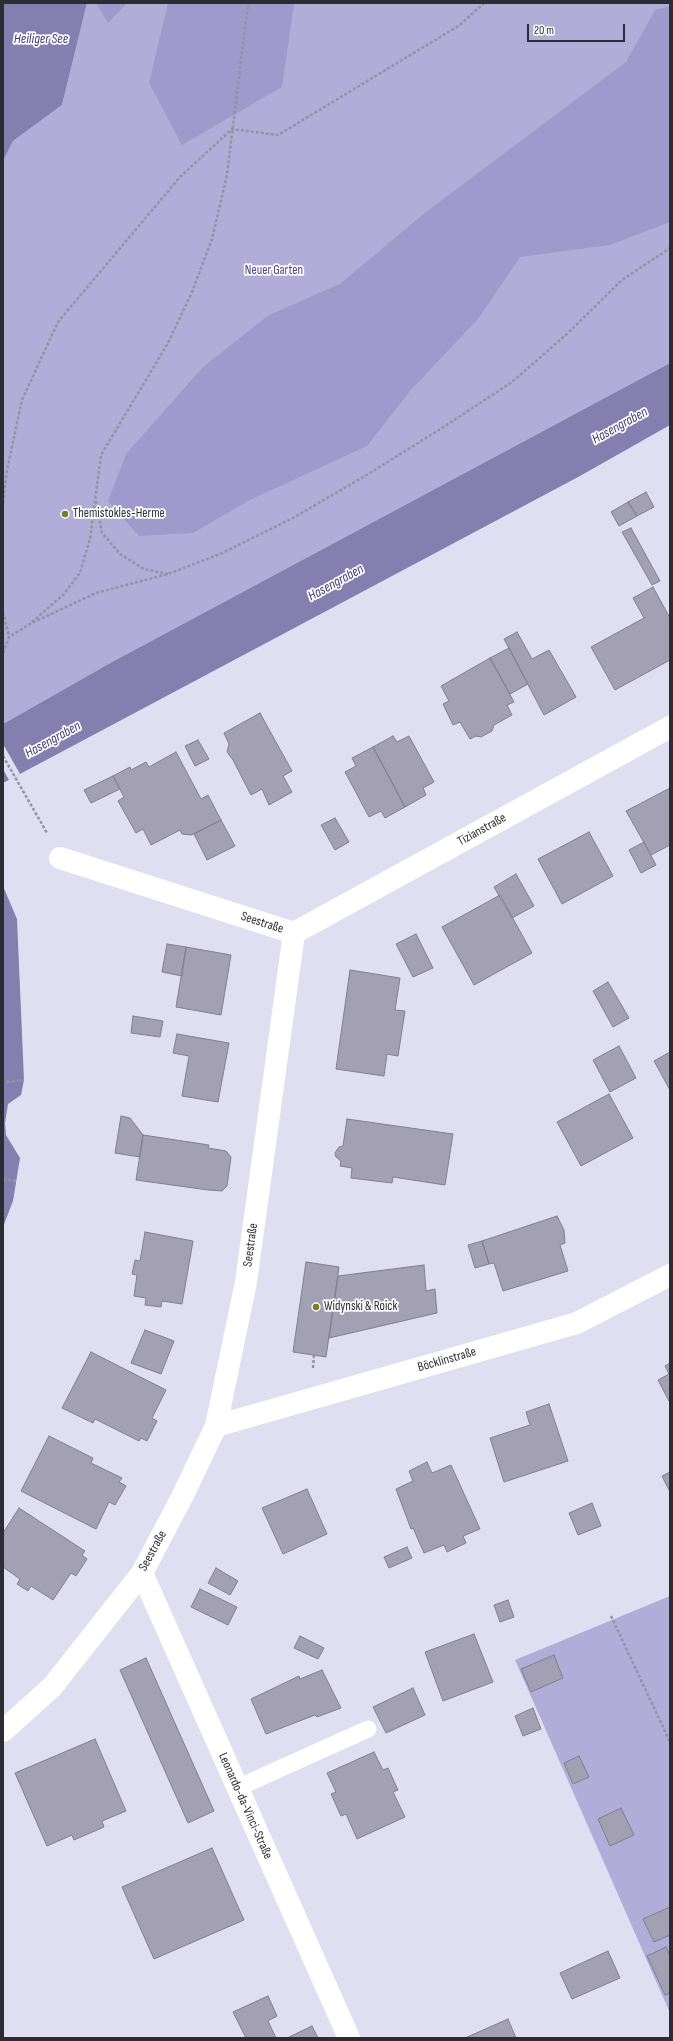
<!DOCTYPE html>
<meta charset="utf-8">
<style>
body{margin:0}
#map{position:relative;width:673px;height:2041px;overflow:hidden;background:#e0dff2;font-family:"Sofia Sans Condensed",sans-serif}
canvas{display:block}
.frame{position:absolute;inset:0;border:4px solid #2d2c33;pointer-events:none}
.scale{position:absolute;left:527px;top:24px;width:98px;height:18px;box-sizing:border-box;border:2px solid #2d2c33;border-top:0;padding-left:5px;font-size:12px;line-height:14px;white-space:nowrap;color:#2d2c33;-webkit-text-stroke:3px #fff;paint-order:stroke}
</style>
<div id="map">
<canvas width="673" height="2041"></canvas>
<div class="frame"></div>
<div class="scale">20 m</div>
</div>
<script>
const g = document.querySelector('canvas').getContext('2d');
g.lineJoin = 'round';
function fill(path, color) { g.fillStyle = color; g.fill(path, 'evenodd'); }
const poly = rows => new Path2D(rows.map(r => 'M' + r).join(''));
function trace(path, color, width, dash) { g.strokeStyle = color; g.lineWidth = width; g.lineCap = dash ? 'butt' : 'round'; g.setLineDash(dash || []); g.stroke(path); }
function write(font, color, halo, rows, align = 'center') {
  g.font = font + ' "Sofia Sans Condensed",sans-serif'; g.lineWidth = 3.5; g.setLineDash([]); g.textBaseline = 'middle'; g.strokeStyle = halo; g.fillStyle = color; for (const [text, x, y, turn = 0] of rows) {
    g.save(); g.translate(x, y); g.rotate((+turn || 0) * Math.PI / 180); g.textAlign = isNaN(turn) ? turn : align; if (halo) g.strokeText(text, 0, 0); g.fillText(text, 0, 0); g.restore();
  }
}
fill(poly([
 [87,3,670,3,670,363,112,662,3,724,3,161,13,141,62,105],
 [670,1596,670,2013,515,1660]
]), '#b2add8');
fill(poly([
 [96,3,127,3,108,23],
 [168,3,294,4,282,87,182,145,149,83],
 [670,6,670,222,610,245,520,257,478,319,410,391,367,446,250,500,193,533,139,536,108,501,126,454,203,367,269,315,340,284,422,215,626,62,655,10]
]), '#a099cb');
fill(poly([
 [3,3,87,3,62,105,13,141,3,161],
 [670,363,670,425,580,476,3,783,3,724,112,662],
 [3,886,17,919,24,1080,21,1095,8,1104,5,1123,6,1135,20,1158,13,1201,3,1227]
]), '#857faf');
fill(poly([
 [3,744,20,774,9,780,3,769]
]), '#e0dff2');
const building = poly([
 [646,492,654,507,637,516,628,502,646,492],
 [628,502,637,516,619,526,611,512,628,502],
 [631,528,660,581,652,585,622,532,631,528],
 [653,587,670,618,670,660,615,690,591,647,644,618,633,598,653,587],
 [517,632,532,659,549,650,576,697,544,715,504,639,517,632],
 [509,648,528,684,510,694,490,658,509,648],
 [490,658,514,702,507,705,512,715,494,725,492,731,481,737,476,736,470,739,460,722,453,725,443,704,449,701,441,686,490,658],
 [260,713,292,771,283,776,292,792,269,805,262,789,251,795,233,760,227,752,229,744,224,733,260,713],
 [393,736,397,742,409,736,434,782,423,788,426,795,405,807,373,747,393,736],
 [198,740,209,759,195,766,185,746,198,740],
 [373,747,405,807,385,818,381,811,369,817,345,772,356,766,352,758,373,747],
 [176,752,201,799,208,795,221,820,191,835,182,834,180,830,151,845,143,829,136,833,118,801,124,797,113,776,130,767,131,770,146,762,149,767,176,752],
 [113,776,120,789,91,803,84,790,113,776],
 [670,788,670,845,651,855,626,811,670,788],
 [335,818,349,842,335,850,321,825,335,818],
 [221,820,235,846,207,860,194,834,221,820],
 [589,832,613,876,562,904,538,859,589,832],
 [644,842,656,865,641,873,629,850,644,842],
 [516,874,534,906,512,918,494,887,516,874],
 [500,895,532,953,474,985,442,927,500,895],
 [416,934,433,968,413,977,396,944,416,934],
 [167,944,186,947,182,976,162,972,167,944],
 [186,947,231,955,221,1015,176,1007,186,947],
 [350,970,400,978,395,1010,405,1011,398,1056,387,1054,384,1076,336,1069,350,970],
 [608,982,629,1018,613,1027,593,991,608,982],
 [133,1016,163,1021,160,1037,131,1033,133,1016],
 [177,1034,229,1043,218,1102,182,1096,189,1056,173,1053,177,1034],
 [619,1046,636,1078,610,1092,593,1060,619,1046],
 [670,1052,670,1090,654,1061,670,1052],
 [609,1094,633,1138,581,1166,557,1122,609,1094],
 [121,1116,130,1118,143,1135,140,1157,115,1153,121,1116],
 [347,1119,453,1134,445,1185,393,1177,392,1183,351,1178,352,1168,340,1166,341,1161,336,1157,335,1153,339,1147,343,1146,347,1119],
 [143,1135,209,1145,208,1148,226,1151,231,1157,227,1186,222,1191,208,1190,136,1180,143,1135],
 [557,1216,564,1230,565,1243,560,1245,568,1271,503,1291,494,1263,489,1264,482,1241,557,1216],
 [145,1232,193,1241,182,1304,162,1301,161,1307,145,1305,146,1298,134,1296,137,1275,132,1274,135,1260,140,1261,145,1232],
 [482,1241,489,1264,475,1268,468,1245,482,1241],
 [306,1262,339,1267,326,1357,293,1352,306,1262],
 [424,1265,426,1291,435,1289,437,1313,329,1338,338,1276,424,1265],
 [145,1330,174,1341,161,1374,131,1363,145,1330],
 [91,1352,166,1390,152,1418,157,1421,147,1441,141,1438,139,1441,95,1419,93,1423,62,1408,91,1352],
 [670,1363,670,1401,669,1401,658,1380,669,1374,665,1366,670,1363],
 [549,1404,568,1461,504,1482,490,1438,530,1425,526,1412,549,1404],
 [49,1436,93,1458,91,1463,122,1478,119,1482,126,1486,115,1505,109,1502,96,1529,21,1491,49,1436],
 [427,1462,432,1473,451,1465,480,1529,463,1536,466,1543,447,1552,444,1545,424,1553,413,1528,411,1529,396,1489,413,1481,409,1471,427,1462],
 [670,1472,670,1492,662,1476,670,1472],
 [307,1489,327,1534,283,1554,262,1508,307,1489],
 [592,1503,601,1526,578,1535,569,1513,592,1503],
 [19,1508,85,1551,82,1555,87,1559,76,1576,71,1573,53,1600,31,1586,28,1591,17,1584,20,1579,3,1567,3,1533,19,1508],
 [407,1547,412,1558,389,1568,384,1557,407,1547],
 [216,1568,238,1581,230,1595,208,1583,216,1568],
 [200,1589,237,1607,228,1625,191,1607,200,1589],
 [508,1600,514,1617,500,1622,494,1605,508,1600],
 [474,1634,493,1682,443,1701,425,1652,474,1634],
 [300,1636,324,1648,318,1659,294,1648,300,1636],
 [554,1655,563,1678,531,1692,521,1669,554,1655],
 [146,1658,214,1811,188,1823,120,1670,146,1658],
 [322,1670,341,1708,317,1717,315,1715,266,1734,251,1699,299,1676,300,1679,322,1670],
 [413,1688,425,1715,386,1733,373,1707,413,1688],
 [533,1708,541,1729,523,1736,515,1716,533,1708],
 [95,1739,126,1811,102,1821,104,1827,74,1840,72,1835,47,1846,15,1773,95,1739],
 [374,1752,383,1770,388,1768,398,1790,393,1792,405,1817,357,1839,346,1814,341,1816,331,1794,336,1792,327,1773,374,1752],
 [579,1756,589,1777,573,1784,564,1763,579,1756],
 [621,1808,634,1835,610,1846,598,1819,621,1808],
 [212,1848,244,1920,154,1959,122,1887,212,1848],
 [670,1907,670,1935,654,1942,643,1919,670,1907],
 [666,1947,670,1955,670,1993,665,1995,647,1956,666,1947],
 [608,1951,620,1978,572,1999,560,1973,608,1951],
 [268,1996,277,2016,268,2021,276,2038,246,2038,233,2012,268,1996],
 [508,2019,516,2038,465,2038,508,2019],
 [312,2026,318,2038,287,2038,312,2026]
]);
fill(building, '#a2a0b2');
trace(building, '#807e8f', 1);
trace(poly([
 [96,501,102,533,120,554,144,569,168,574],
 [3,503,7,470,22,400,58,322,180,177,232,129,278,135,460,25,484,3],
 [3,612,9,636],
 [32,622,63,595,80,573,90,539,101,455,168,343,192,292,212,239,227,175,248,3],
 [3,653,9,637,30,624,96,593,168,574,220,554,291,519,365,476,442,428,512,382,567,334,622,280,670,248],
 [3,756,47,833],
 [7,1082,24,1080],
 [3,1179,17,1181],
 [313,1368,314,1355],
 [611,1616,670,1742]
]), '#9493a1', 2.5, [3, 2]);
trace(poly([
 [237,1788,368,1729]
]), '#fff', 17);
trace(poly([
 [60,858,294,933],
 [294,933,670,727],
 [216,1426,577,1323,670,1275],
 [142,1573,349,2038],
 [3,1731,52,1687,142,1573,182,1497,216,1426,246,1282,294,933]
]), '#fff', 22);
for (const [x, y, r, color] of [
 [65,514,4,"#7a7b24"],
 [316,1307,4,"#7a7b24"]
]) { const dot = new Path2D(); dot.arc(x, y, r, 0, 2 * Math.PI); g.fillStyle = color; g.fill(dot); trace(dot, '#fff', 1.5); }
write('13px', '#4f4382', '#fff', [
 ["Neuer Garten",274,271]
]);
write('13px', '#2d2c33', '#fff', [
 ["Themistokles-Herme",73,514],
 ["Widynski & Roick",324,1307]
], 'left');
write('13px', '#2d2c33', '#fff', [
 ["Tizianstraße",482,830,-29],
 ["Seestraße",262,923,18],
 ["Seestraße",251,1245,-82],
 ["Böcklinstraße",447,1360,-16],
 ["Seestraße",153,1551,-61],
 ["Leonardo-da-Vinci-Straße",245,1806,66]
]);
write('italic 14px', '#433775', '#fff', [
 ["Heiliger See",41,39],
 ["Hasengraben",620,426,-29],
 ["Hasengraben",336,583,-29],
 ["Hasengraben",53,740,-29]
]);
</script>
